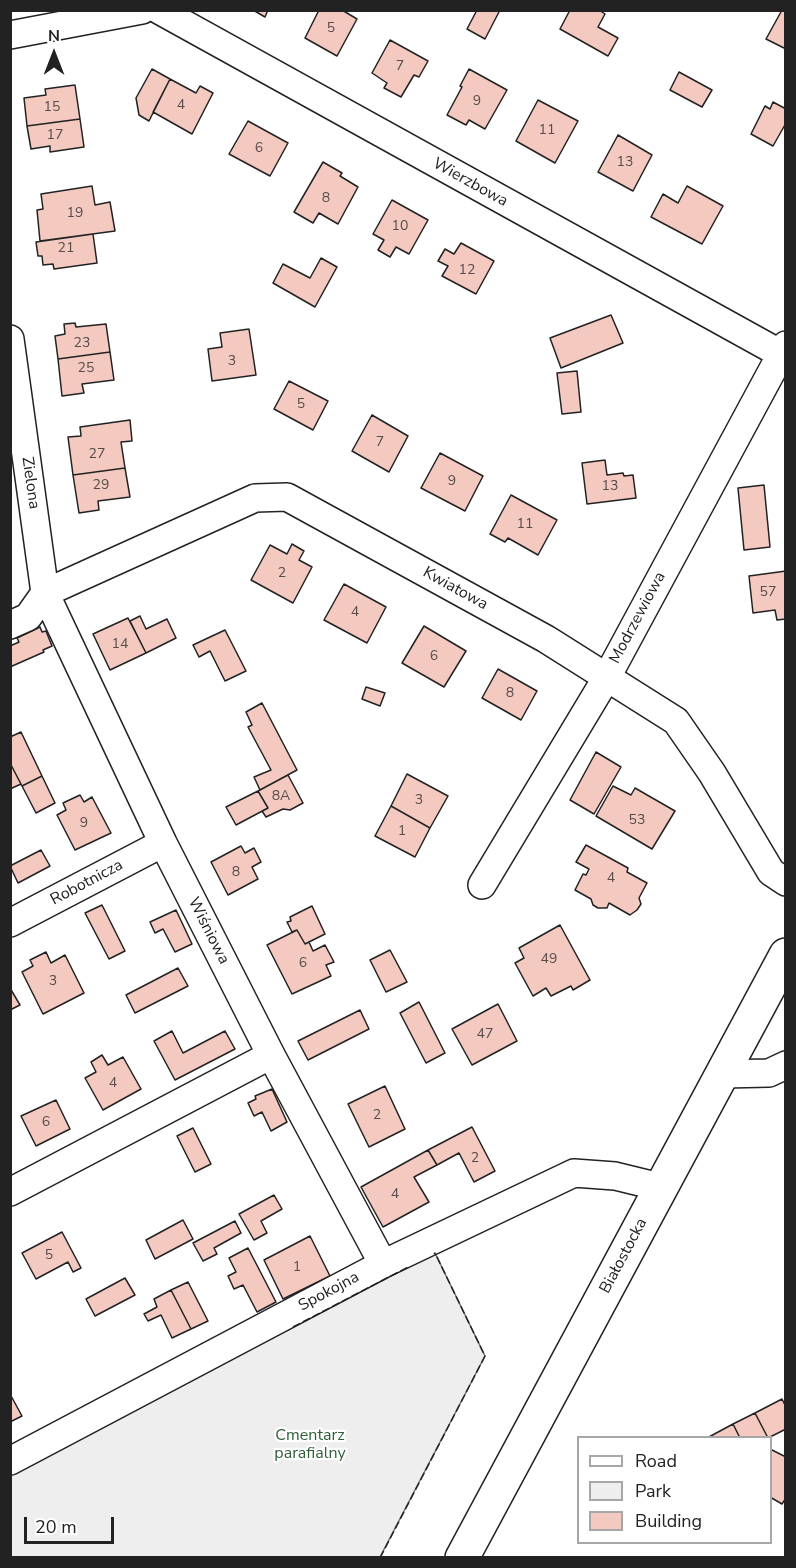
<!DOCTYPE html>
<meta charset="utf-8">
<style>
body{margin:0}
#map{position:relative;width:796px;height:1568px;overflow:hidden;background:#fff;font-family:"Nunito Sans",sans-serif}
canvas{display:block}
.frame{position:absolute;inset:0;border:12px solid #222;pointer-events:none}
.legend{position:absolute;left:577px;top:1436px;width:195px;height:108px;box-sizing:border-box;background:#fff;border:2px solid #a7a7a7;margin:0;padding:8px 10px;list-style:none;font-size:18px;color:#222}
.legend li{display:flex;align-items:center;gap:12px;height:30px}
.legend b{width:30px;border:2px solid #a7a7a7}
.north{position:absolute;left:24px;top:24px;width:60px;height:60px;-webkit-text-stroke:4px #fff;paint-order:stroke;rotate:0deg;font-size:16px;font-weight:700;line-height:24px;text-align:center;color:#222}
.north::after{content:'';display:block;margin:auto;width:21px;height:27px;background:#222;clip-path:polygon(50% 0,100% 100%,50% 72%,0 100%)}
.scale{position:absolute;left:24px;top:1517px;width:90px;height:27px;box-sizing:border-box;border:3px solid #222;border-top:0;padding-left:8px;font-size:18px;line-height:21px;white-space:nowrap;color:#222;-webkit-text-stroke:4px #fff;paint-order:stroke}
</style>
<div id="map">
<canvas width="796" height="1568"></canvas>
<div class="frame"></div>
<ul class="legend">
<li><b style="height:8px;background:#fff"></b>Road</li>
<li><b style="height:16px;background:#eee"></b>Park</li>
<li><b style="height:16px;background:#f3c9c0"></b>Building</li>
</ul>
<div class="north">N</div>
<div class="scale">20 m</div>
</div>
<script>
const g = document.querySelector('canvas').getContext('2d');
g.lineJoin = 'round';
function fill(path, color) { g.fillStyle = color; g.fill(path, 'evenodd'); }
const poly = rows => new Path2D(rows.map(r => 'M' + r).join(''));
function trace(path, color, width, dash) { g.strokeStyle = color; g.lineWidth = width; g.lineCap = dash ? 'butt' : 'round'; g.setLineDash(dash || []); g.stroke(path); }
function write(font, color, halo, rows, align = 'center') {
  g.font = font + ' "Nunito Sans",sans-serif'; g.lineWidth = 4.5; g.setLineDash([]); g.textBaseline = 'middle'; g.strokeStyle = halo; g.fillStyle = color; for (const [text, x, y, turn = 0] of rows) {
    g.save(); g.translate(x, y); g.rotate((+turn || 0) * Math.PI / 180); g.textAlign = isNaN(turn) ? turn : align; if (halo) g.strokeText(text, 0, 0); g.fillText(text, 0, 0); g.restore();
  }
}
const green = poly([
 [435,1253,485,1356,380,1557,11,1558,11,1474,435,1253]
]);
fill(green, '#eee');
trace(green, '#6f6f6f', 1.5);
const building = poly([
 [253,10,268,10,265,17,253,10],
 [319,10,342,10,357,19,337,56,305,38,319,10],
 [477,10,500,10,485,39,467,29,477,10],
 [570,10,599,10,605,14,598,27,618,38,608,56,560,29,570,10],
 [782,10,786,10,786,49,766,39,782,10],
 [390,40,428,61,419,77,414,75,401,97,384,88,387,83,372,73,390,40],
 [152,69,170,79,149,121,139,115,136,98,152,69],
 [469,69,507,90,485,129,469,120,466,125,447,115,462,87,460,86,469,69],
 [679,72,712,90,702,107,670,90,679,72],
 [170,79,196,93,200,86,213,93,192,134,153,112,170,79],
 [75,85,80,119,27,126,24,98,46,95,45,89,75,85],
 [538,100,578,121,555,163,516,141,538,100],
 [773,102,786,109,786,123,773,146,751,134,765,106,770,109,773,102],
 [80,119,84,147,50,152,50,146,31,149,27,126,80,119],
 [248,121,288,143,270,176,229,154,248,121],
 [618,135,652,155,633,191,598,172,618,135],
 [323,162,342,173,340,176,358,187,338,224,319,213,313,223,294,212,323,162],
 [92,186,95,205,110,202,115,231,40,241,37,210,43,209,41,194,92,186],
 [687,186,723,206,702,244,651,217,663,194,678,203,687,186],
 [392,200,428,220,409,254,396,247,390,257,378,250,384,240,373,234,392,200],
 [93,234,97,263,54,269,53,264,43,265,42,256,38,256,36,242,93,234],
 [461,243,494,261,476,294,442,276,448,266,438,261,445,249,454,254,461,243],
 [321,258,337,267,315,307,273,283,283,264,310,278,321,258],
 [611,315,623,343,561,368,550,338,611,315],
 [75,323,76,327,106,324,110,352,58,359,55,336,65,334,64,324,75,323],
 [249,329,256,375,212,381,208,349,222,347,220,333,249,329],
 [110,352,114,380,82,384,84,393,62,396,58,359,110,352],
 [577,371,581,412,562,414,557,373,577,371],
 [289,381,328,401,313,430,274,409,289,381],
 [372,415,408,436,389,472,352,451,372,415],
 [130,420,132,441,121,442,125,468,73,475,68,437,81,436,80,427,130,420],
 [440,453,483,476,465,511,421,488,440,453],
 [605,460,607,475,623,473,624,476,633,475,636,498,587,504,582,463,605,460],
 [125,468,130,497,98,501,99,510,79,513,73,475,125,468],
 [764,485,770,547,744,550,738,488,764,485],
 [511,495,557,520,538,555,508,538,505,542,490,534,511,495],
 [292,544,304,551,299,560,312,567,293,603,251,580,270,545,287,554,292,544],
 [786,571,786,619,777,620,775,610,753,613,749,576,786,571],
 [344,584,386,607,367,643,324,620,344,584],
 [140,616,146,629,167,619,176,638,146,653,130,621,140,616],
 [128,618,146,653,110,670,93,634,128,618],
 [424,626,466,651,444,687,402,663,424,626],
 [40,627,42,632,46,631,52,646,43,650,44,652,10,667,10,646,19,642,17,638,40,627],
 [225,630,246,671,225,681,210,651,199,657,193,645,225,630],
 [498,669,537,691,521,720,482,698,498,669],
 [366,687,385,693,380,706,362,699,366,687],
 [262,703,297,770,260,790,254,777,271,770,248,727,252,725,246,712,262,703],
 [21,732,42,776,22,786,10,763,10,737,21,732],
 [596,752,621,767,594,814,570,800,596,752],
 [10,763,21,784,10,789,10,763],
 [407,774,448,796,430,828,391,806,407,774],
 [288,775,303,803,290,810,283,809,266,817,262,811,268,808,258,791,288,775],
 [42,776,55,803,36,813,22,786,42,776],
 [613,786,631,795,635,788,675,811,652,849,596,816,613,786],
 [258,791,268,808,236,825,226,807,258,791],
 [80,795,84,802,92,797,111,833,75,850,57,815,66,810,63,803,80,795],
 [391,806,430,828,415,857,375,836,391,806],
 [586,845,628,868,627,872,647,883,639,898,641,904,637,910,630,915,609,903,607,908,598,908,593,905,591,899,575,890,583,874,586,875,589,869,576,862,586,845],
 [241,846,245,853,254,848,261,862,252,867,258,879,228,895,211,862,241,846],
 [41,850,50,866,18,883,10,866,41,850],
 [102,905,125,951,109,959,85,913,102,905],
 [312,906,325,934,305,944,297,930,292,932,287,922,291,921,290,917,312,906],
 [176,910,192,944,175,952,163,929,155,933,150,922,176,910],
 [560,925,590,980,573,990,571,986,551,996,546,988,533,996,515,963,524,958,519,948,560,925],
 [297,930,305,944,309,942,313,951,325,945,334,962,326,965,331,976,292,994,267,945,297,930],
 [390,950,407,982,386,992,370,960,390,950],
 [46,952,51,963,65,955,84,993,43,1014,22,972,33,966,30,960,46,952],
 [178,968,188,986,135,1013,126,995,178,968],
 [10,988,20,1005,10,1010,10,988],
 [419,1002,445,1053,426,1063,400,1013,419,1002],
 [498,1004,517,1041,472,1065,452,1029,498,1004],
 [360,1010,369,1029,308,1060,298,1041,360,1010],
 [172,1031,183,1053,225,1031,235,1049,175,1080,154,1041,172,1031],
 [102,1055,108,1065,123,1057,141,1089,103,1110,85,1078,96,1072,91,1062,102,1055],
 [385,1086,405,1129,369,1147,348,1104,385,1086],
 [272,1089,287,1122,271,1131,262,1112,254,1116,248,1103,256,1099,255,1096,272,1089],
 [56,1100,70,1129,36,1146,21,1116,56,1100],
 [472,1127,495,1171,474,1182,459,1153,437,1165,428,1150,472,1127],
 [193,1128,211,1164,195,1172,177,1136,193,1128],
 [428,1150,437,1165,414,1177,429,1202,383,1227,361,1187,428,1150],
 [274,1195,282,1209,261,1221,267,1233,254,1240,239,1214,274,1195],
 [183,1220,193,1239,155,1259,146,1240,183,1220],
 [235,1221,241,1233,214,1248,217,1254,203,1261,193,1243,235,1221],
 [62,1232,81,1268,73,1272,68,1262,36,1279,22,1253,62,1232],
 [310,1236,330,1276,283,1299,264,1260,310,1236],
 [248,1248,276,1302,257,1312,243,1285,234,1289,228,1276,236,1272,229,1258,248,1248],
 [125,1278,135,1295,95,1316,86,1299,125,1278],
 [188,1282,208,1321,191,1329,171,1290,188,1282],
 [171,1290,191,1329,172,1338,161,1315,148,1321,144,1314,157,1307,154,1299,171,1290],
 [10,1394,22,1416,10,1422,10,1394],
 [782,1399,786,1407,786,1429,768,1438,755,1413,782,1399],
 [755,1413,768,1438,740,1438,733,1424,755,1413],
 [733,1424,740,1438,707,1438,733,1424],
 [770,1449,786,1457,786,1498,782,1504,770,1497,770,1449]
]);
fill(building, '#f3c9c0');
trace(building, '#222', 1.5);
const street = poly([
 [159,10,781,354],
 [10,35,142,10],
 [10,339,45,593,163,843,271,1055,383,1264],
 [45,593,255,498,287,497,546,639,676,721,712,773,771,872,786,882],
 [10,625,28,617,45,593],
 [482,885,607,677,786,345],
 [10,923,163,843],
 [723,1074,769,1073,786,1065],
 [10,1192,271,1055],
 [10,1461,383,1264,574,1173,615,1176,660,1187]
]);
const secondary = poly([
 [462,1558,786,955]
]);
trace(street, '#222', 30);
trace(secondary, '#222', 36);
trace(street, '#fff', 27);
trace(secondary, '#fff', 33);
trace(poly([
 [293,1327,410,1266],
 [380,1558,485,1356,435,1253,434,1254]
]), '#222', 1.5, [8, 3]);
write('14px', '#564c4a', null, [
 ["5",331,29],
 ["7",400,67],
 ["9",477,102],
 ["4",181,106],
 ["15",52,108],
 ["11",547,131],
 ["17",55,136],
 ["6",259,149],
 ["13",625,163],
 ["8",326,199],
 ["19",75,214],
 ["10",400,227],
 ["21",66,249],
 ["12",467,271],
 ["23",82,344],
 ["3",232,362],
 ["25",86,369],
 ["5",301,405],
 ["7",380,443],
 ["27",97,455],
 ["9",452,482],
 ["29",101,486],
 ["13",610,487],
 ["11",525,525],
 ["2",282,574],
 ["57",768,593],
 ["4",355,613],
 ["14",120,645],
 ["6",434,657],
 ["8",510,694],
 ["8A",281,797],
 ["3",419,801],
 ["53",637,821],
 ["9",84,824],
 ["1",402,832],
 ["8",236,873],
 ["4",611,879],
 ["49",549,960],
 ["6",303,964],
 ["3",53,982],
 ["47",485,1035],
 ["4",113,1084],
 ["2",377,1116],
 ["6",46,1123],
 ["2",475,1159],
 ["4",395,1195],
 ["5",49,1256],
 ["1",297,1268]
]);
write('16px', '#222', '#fff', [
 ["Wierzbowa",470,183,29],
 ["Zielona",30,483,82],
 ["Kwiatowa",455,589,29],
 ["Modrzewiowa",638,618,-62],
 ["Robotnicza",87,883,-28],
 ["Wiśniowa",208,931,63],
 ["Białostocka",624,1256,-62],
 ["Spokojna",329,1292,-28]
]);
write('16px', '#2f5e38', '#fff', [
 ["Cmentarz",310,1436],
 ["parafialny",310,1454]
]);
</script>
